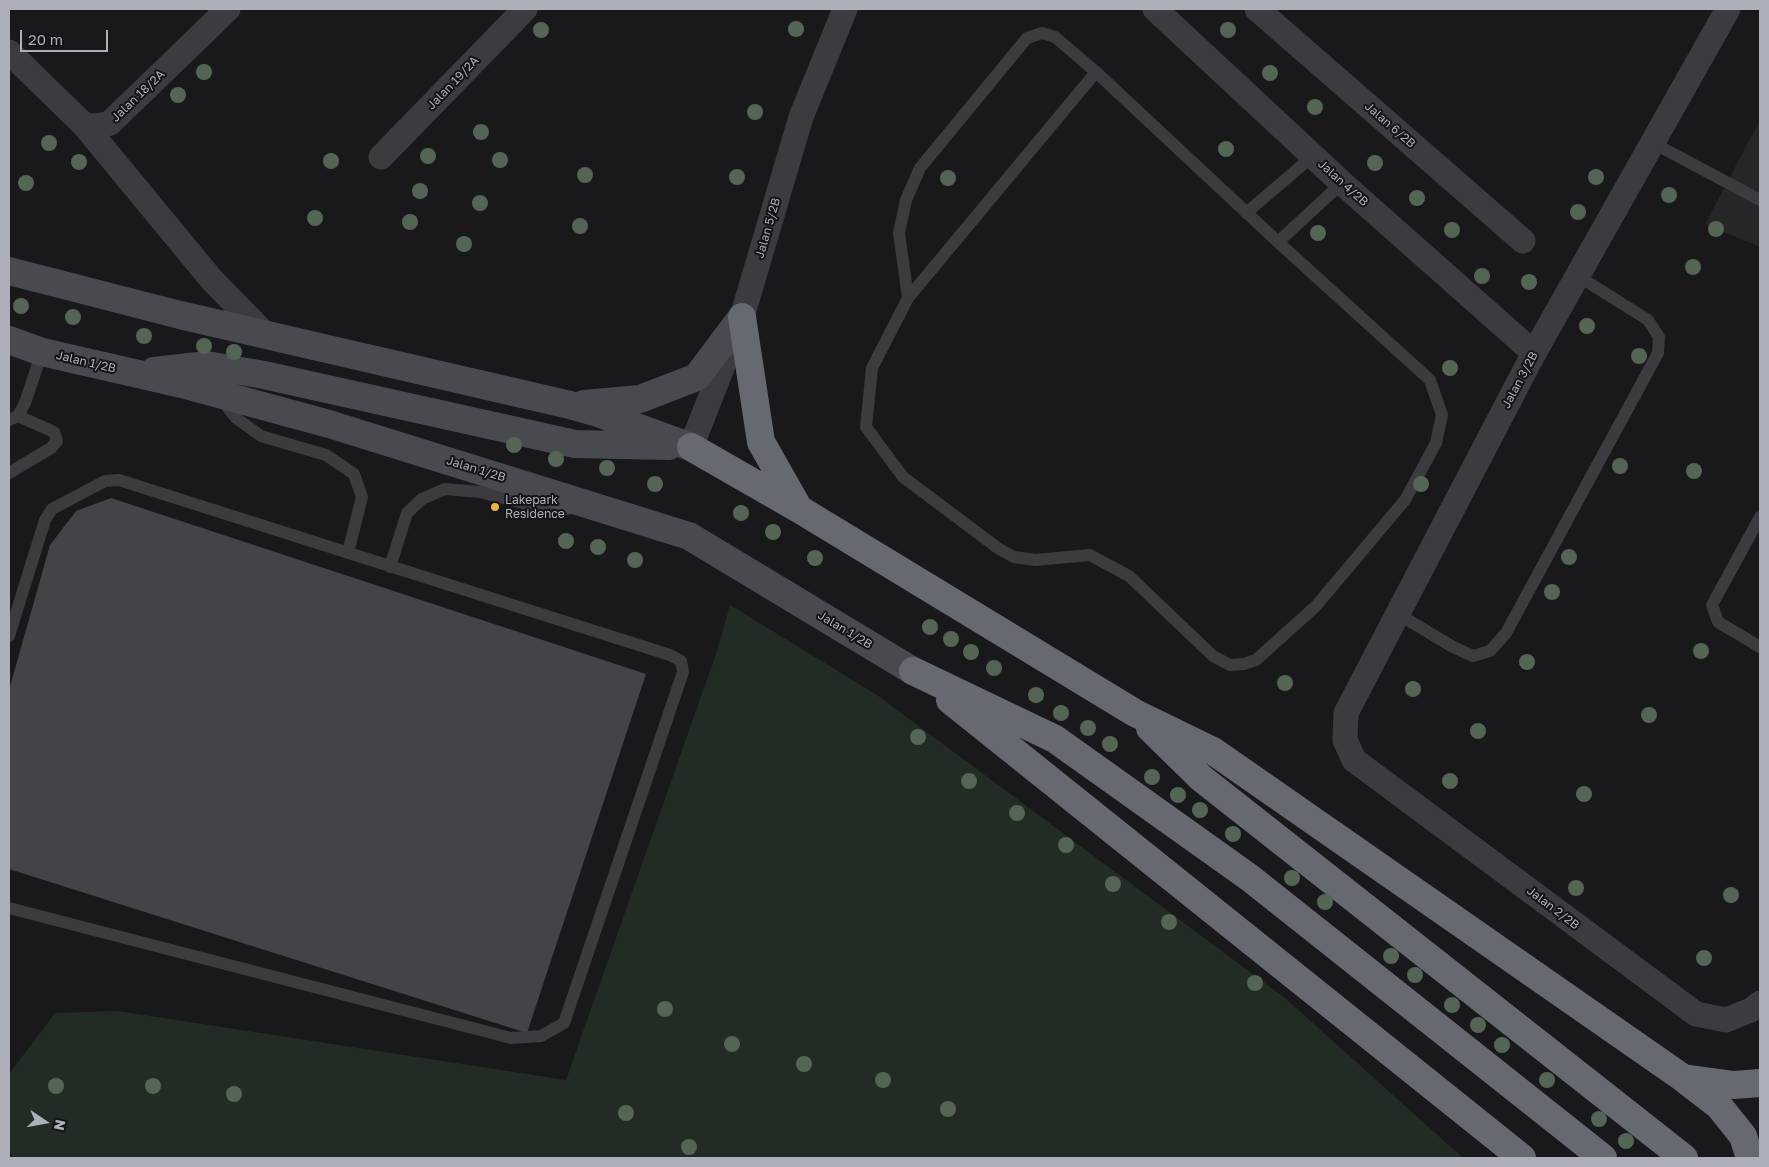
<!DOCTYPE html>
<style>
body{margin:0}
#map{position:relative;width:1769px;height:1167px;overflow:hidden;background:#19191b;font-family:"Golos Text",sans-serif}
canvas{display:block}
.frame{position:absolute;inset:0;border:10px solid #adb0ba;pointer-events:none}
.north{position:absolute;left:20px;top:1097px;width:50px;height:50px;-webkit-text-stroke:4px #141417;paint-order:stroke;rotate:102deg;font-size:14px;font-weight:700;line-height:20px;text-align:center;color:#adb0ba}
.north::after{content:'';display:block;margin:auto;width:18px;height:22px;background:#adb0ba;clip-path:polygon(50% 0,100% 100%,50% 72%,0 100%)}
.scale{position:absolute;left:20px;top:30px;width:88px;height:22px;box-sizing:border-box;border:2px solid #adb0ba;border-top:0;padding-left:6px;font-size:15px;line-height:18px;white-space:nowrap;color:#adb0ba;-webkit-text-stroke:4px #141417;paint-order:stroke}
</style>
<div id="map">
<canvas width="1769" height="1167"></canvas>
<div class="frame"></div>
<div class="north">N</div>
<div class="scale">20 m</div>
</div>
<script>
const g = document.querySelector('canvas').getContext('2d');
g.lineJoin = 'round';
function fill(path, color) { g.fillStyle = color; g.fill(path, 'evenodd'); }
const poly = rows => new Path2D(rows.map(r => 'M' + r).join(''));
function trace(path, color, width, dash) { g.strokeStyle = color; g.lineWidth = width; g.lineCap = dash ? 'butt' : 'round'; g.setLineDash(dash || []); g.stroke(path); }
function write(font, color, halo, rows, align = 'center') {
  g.font = font + ' "Golos Text",sans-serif'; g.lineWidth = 4; g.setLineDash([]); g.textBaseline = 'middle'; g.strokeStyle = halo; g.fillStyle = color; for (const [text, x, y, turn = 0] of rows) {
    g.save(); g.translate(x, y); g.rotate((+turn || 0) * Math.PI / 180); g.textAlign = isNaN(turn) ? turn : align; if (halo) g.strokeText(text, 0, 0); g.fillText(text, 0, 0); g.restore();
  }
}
fill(poly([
 [1760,120,1760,247,1705,224]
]), '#262528');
fill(poly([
 [730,605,877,695,1285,998,1463,1158,13,1158,9,1150,9,1074,55,1013,118,1011,566,1080,717,651]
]), '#232b25');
fill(poly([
 [111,498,646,674,527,1033,9,869,9,690,50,545,76,511]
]), '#444448');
trace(poly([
 [1653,143,1760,200],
 [1246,213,1313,156],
 [1278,242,1342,183],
 [908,298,899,233,906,200,920,168,1027,38,1042,33,1055,37,1096,72,1278,242,1430,380,1442,415,1436,443,1405,500,1316,606,1256,660,1244,664,1230,665,1213,656,1129,576,1090,555,1035,560,1014,557,999,549,903,477,866,427,872,368,908,298,1096,72],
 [221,399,236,418,261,436,326,455,354,474,362,497,348,553],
 [9,420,18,416,25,403,42,352],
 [9,473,51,448,57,441,54,432,18,416],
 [1760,517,1712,605,1718,622,1760,647],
 [390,567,407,513,422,499,445,489,480,492,539,507,568,509],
 [1398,614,1453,647,1473,656,1490,651,1506,633,1658,353,1659,337,1648,320,1578,276],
 [9,636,45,520,52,509,105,481,119,480,670,655,681,661,683,672,564,1023,541,1036,511,1038,9,908]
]), '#3b3b40', 12);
trace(poly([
 [1155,9,1342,183,1534,353],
 [1257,9,1523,241],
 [1728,9,1534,353,1346,713,1345,740,1354,760,1696,1014,1726,1020,1751,1010,1760,1003],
 [9,52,84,125,212,280,264,333],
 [84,125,98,126,110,123,228,9],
 [381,157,525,9],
 [691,447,742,317,801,117,845,9]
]), '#3b3b40', 25);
trace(poly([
 [9,271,180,315,570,405,598,413,691,447],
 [9,340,42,352,182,384,329,424,689,536,913,671],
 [154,371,207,365,264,375,575,444,669,446],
 [584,404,640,399,697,377,742,317]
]), '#494a50', 28);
trace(poly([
 [742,317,761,442,799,509],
 [691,447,799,509,1135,713,1213,751,1683,1078,1734,1085,1760,1083],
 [913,671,1055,739,1250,878,1603,1158],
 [950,700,1522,1158],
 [1150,728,1201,778,1684,1158],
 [1684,1079,1719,1106,1743,1136,1750,1158]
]), '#676971', 28);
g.fillStyle = '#546556';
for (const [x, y] of [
 [796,29],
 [541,30],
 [1228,30],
 [204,72],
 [1270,73],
 [178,95],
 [1315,107],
 [755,112],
 [481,132],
 [49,143],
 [1226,149],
 [428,156],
 [500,160],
 [331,161],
 [79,162],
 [1375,163],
 [585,175],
 [737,177],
 [1596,177],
 [948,178],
 [26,183],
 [420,191],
 [1669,195],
 [1417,198],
 [480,203],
 [1578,212],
 [315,218],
 [410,222],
 [580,226],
 [1716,229],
 [1452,230],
 [1318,233],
 [464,244],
 [1693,267],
 [1482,276],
 [1529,282],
 [21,306],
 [73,317],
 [1587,326],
 [144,336],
 [204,346],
 [234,352],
 [1639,356],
 [1450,368],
 [514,445],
 [556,459],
 [1620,466],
 [607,468],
 [1694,471],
 [655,484],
 [1421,484],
 [741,513],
 [773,532],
 [566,541],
 [598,547],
 [1569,557],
 [815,558],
 [635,560],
 [1552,592],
 [930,627],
 [951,639],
 [1701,651],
 [971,652],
 [1527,662],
 [994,668],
 [1285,683],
 [1413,689],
 [1036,695],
 [1061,713],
 [1649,715],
 [1088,728],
 [1478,731],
 [918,737],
 [1110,744],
 [1152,777],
 [969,781],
 [1450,781],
 [1584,794],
 [1178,795],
 [1200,810],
 [1017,813],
 [1233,834],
 [1066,845],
 [1292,878],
 [1113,884],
 [1576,888],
 [1731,895],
 [1325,902],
 [1169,922],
 [1391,956],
 [1704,958],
 [1415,975],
 [1255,983],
 [1452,1005],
 [665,1009],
 [1478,1025],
 [732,1044],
 [1502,1045],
 [804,1064],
 [883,1080],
 [1547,1080],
 [56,1086],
 [153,1086],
 [234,1094],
 [948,1109],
 [626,1113],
 [1599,1119],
 [1626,1141],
 [689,1147]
]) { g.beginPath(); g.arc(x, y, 8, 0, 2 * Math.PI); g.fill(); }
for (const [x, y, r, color] of [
 [495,507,5,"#eab643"]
]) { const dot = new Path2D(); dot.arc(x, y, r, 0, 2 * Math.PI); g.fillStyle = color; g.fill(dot); trace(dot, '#141417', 2); }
write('12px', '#adb0ba', '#141417', [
 ["Jalan 19/2A",453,83,-46],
 ["Jalan 18/2A",138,96,-44],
 ["Jalan 6/2B",1390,125,41],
 ["Jalan 4/2B",1343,183,42],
 ["Jalan 5/2B",768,228,-74],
 ["Jalan 1/2B",86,362,13],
 ["Jalan 3/2B",1520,380,-62],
 ["Jalan 1/2B",476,469,17],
 ["Jalan 1/2B",845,630,31],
 ["Jalan 2/2B",1553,908,37]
]);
write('12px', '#adb0ba', '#141417', [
 ["Lakepark",505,500],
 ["Residence",505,514]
], 'left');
</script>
